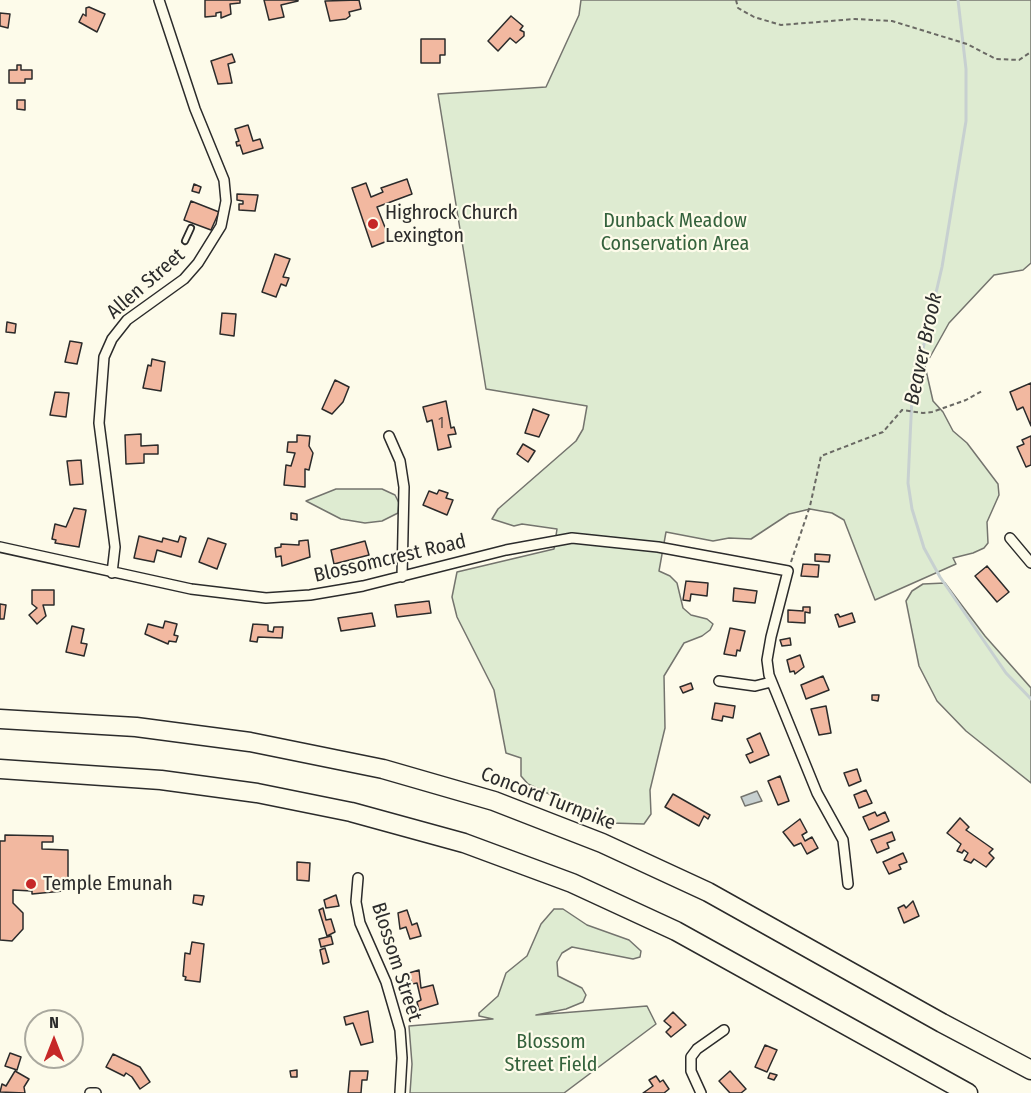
<!DOCTYPE html>
<style>
body{margin:0}
#map{position:relative;width:1031px;height:1093px;overflow:hidden;background:#fdfbea;font-family:"Fira Sans Condensed",sans-serif}
canvas{display:block}
.north{position:absolute;left:24px;top:1009px;width:60px;height:60px;box-sizing:border-box;background:#fdfbea;border:2px solid #a9a89e;border-radius:50%;rotate:0deg;font-size:16px;font-weight:700;line-height:24px;text-align:center;color:#2b2b2b}
.north::after{content:'';display:block;margin:auto;width:21px;height:27px;background:#c62828;clip-path:polygon(50% 0,100% 100%,50% 72%,0 100%)}
</style>
<div id="map">
<canvas width="1031" height="1093"></canvas>
<div class="north">N</div>
</div>
<script>
const g = document.querySelector('canvas').getContext('2d');
g.lineJoin = 'round';
function fill(path, color) { g.fillStyle = color; g.fill(path, 'evenodd'); }
const poly = rows => new Path2D(rows.map(r => 'M' + r).join(''));
function trace(path, color, width, dash) { g.strokeStyle = color; g.lineWidth = width; g.lineCap = dash ? 'butt' : 'round'; g.setLineDash(dash || []); g.stroke(path); }
function write(font, color, halo, rows, align = 'center') {
  g.font = font + ' "Fira Sans Condensed",sans-serif'; g.lineWidth = 4.5; g.setLineDash([]); g.textBaseline = 'middle'; g.strokeStyle = halo; g.fillStyle = color; for (const [text, x, y, turn = 0] of rows) {
    g.save(); g.translate(x, y); g.rotate((+turn || 0) * Math.PI / 180); g.textAlign = isNaN(turn) ? turn : align; if (halo) g.strokeText(text, 0, 0); g.fillText(text, 0, 0); g.restore();
  }
}
const green = poly([
 [581,0,1031,0,1031,263,1023,270,994,275,949,323,925,366,933,401,943,412,953,431,967,443,998,484,999,495,987,522,988,543,984,548,973,553,953,558,956,564,875,600,844,520,832,513,810,509,789,514,751,539,729,538,713,541,666,532,659,571,670,576,677,583,683,608,691,615,707,619,713,624,710,630,702,636,684,643,664,676,665,728,650,790,651,814,644,824,611,823,528,784,521,776,521,758,506,753,494,690,457,617,452,597,457,572,554,549,557,529,522,524,514,526,492,519,498,509,576,441,583,429,587,406,486,389,438,94,546,87,579,15,581,0],
 [336,489,382,489,395,495,399,503,398,513,382,521,365,523,341,519,306,501,336,489],
 [945,583,985,636,1031,688,1031,783,966,731,937,701,919,666,906,601,912,591,923,584,945,583],
 [554,909,563,909,587,925,629,940,641,951,640,957,633,959,572,947,562,953,557,962,558,976,582,988,586,995,583,1002,566,1009,536,1015,647,1006,656,1024,564,1093,410,1093,412,1064,409,1026,493,1019,479,1016,479,1013,498,996,506,973,527,956,541,924,554,909]
]);
fill(green, '#deebd1');
trace(green, '#74746e', 1.5);
const water = poly([
 [757,791,762,801,745,806,741,797,757,791]
]);
fill(water, '#c7d0d0');
trace(water, '#74746e', 1.5);
trace(poly([
 [958,0,966,69,966,121,942,267,912,396,908,483,912,509,924,548,940,577,1006,673,1031,699]
]), '#c7d0d0', 3);
const building = poly([
 [205,0,240,0,240,3,230,4,231,14,221,18,221,12,216,13,216,16,205,17,205,0],
 [264,0,298,0,298,1,281,5,284,17,269,20,264,0],
 [359,0,361,9,349,12,350,16,346,19,330,21,325,1,359,0],
 [89,7,105,14,97,32,79,22,83,14,86,16,86,8,89,7],
 [0,13,10,14,8,28,0,26,0,13],
 [511,16,523,26,520,30,524,32,524,36,516,43,510,38,498,51,488,41,511,16],
 [421,39,445,39,445,55,440,55,440,63,421,63,421,39],
 [232,54,235,62,228,64,232,83,218,84,211,61,232,54],
 [17,65,21,65,21,70,32,70,32,79,25,79,25,83,9,83,9,70,17,70,17,65],
 [17,100,25,100,25,110,17,109,17,100],
 [248,125,253,141,260,139,263,148,243,154,240,145,237,146,236,142,239,141,235,129,248,125],
 [407,179,412,194,377,207,390,240,372,247,352,188,366,183,371,197,383,192,381,188,407,179],
 [194,184,201,187,199,193,192,191,194,184],
 [237,194,258,195,255,211,239,210,239,204,243,204,243,201,237,200,237,194],
 [191,201,219,212,211,230,184,220,191,201],
 [275,254,290,259,283,277,289,278,286,286,281,284,276,297,262,292,275,254],
 [222,313,236,314,234,336,220,334,222,313],
 [7,322,16,324,15,333,6,332,7,322],
 [70,341,82,343,77,364,65,362,70,341],
 [152,359,165,362,161,391,143,388,148,365,151,366,152,359],
 [335,380,349,387,343,402,332,414,322,409,335,380],
 [1031,383,1031,426,1023,407,1017,410,1010,392,1031,383],
 [55,392,69,393,66,417,50,415,55,392],
 [446,401,451,428,454,427,456,434,448,435,451,447,438,450,432,420,427,422,423,407,446,401],
 [533,409,549,415,539,437,525,433,533,409],
 [141,434,141,446,158,445,158,454,144,454,144,463,126,464,125,435,141,434],
 [297,435,310,436,309,446,313,453,309,470,305,469,305,487,284,485,286,465,291,466,295,453,287,452,288,442,297,442,297,435],
 [1031,436,1031,465,1026,467,1017,447,1024,444,1022,440,1031,436],
 [523,444,535,451,528,462,517,454,523,444],
 [81,460,83,484,70,485,67,461,81,460],
 [439,490,448,493,446,498,453,500,447,515,423,505,429,491,437,494,439,490],
 [74,508,86,510,79,547,55,543,56,540,52,539,55,524,66,527,74,508],
 [291,513,297,514,297,520,291,519,291,513],
 [139,536,162,542,163,538,178,542,180,536,186,538,181,557,157,550,154,562,134,558,139,536],
 [208,538,226,544,217,569,199,562,208,538],
 [308,540,310,557,282,566,281,556,276,557,275,548,281,547,281,544,299,545,299,541,308,540],
 [365,541,369,555,334,564,331,550,365,541],
 [815,554,830,555,829,562,815,561,815,554],
 [803,564,819,565,818,577,801,576,803,564],
 [987,566,1009,592,997,602,975,576,987,566],
 [686,581,708,583,707,596,691,594,690,601,683,600,686,581],
 [734,588,757,591,755,603,733,601,734,588],
 [32,590,54,590,54,605,43,605,46,616,37,624,29,615,37,608,32,604,32,590],
 [429,601,431,613,397,617,395,605,429,601],
 [0,604,6,605,4,619,0,619,0,604],
 [803,607,810,607,810,613,805,612,805,623,788,622,788,610,803,611,803,607],
 [372,613,375,626,341,631,338,618,372,613],
 [852,613,855,622,839,627,835,615,838,614,840,617,852,613],
 [165,621,177,624,174,635,178,636,176,642,169,641,168,644,145,634,148,624,163,628,165,621],
 [253,624,268,625,268,631,273,632,274,627,283,627,282,638,258,637,257,642,250,641,253,624],
 [72,626,84,629,81,643,87,644,84,656,66,652,72,626],
 [730,628,745,631,740,651,737,650,736,656,724,654,730,628],
 [790,638,791,645,782,646,780,640,790,638],
 [800,655,804,667,795,674,794,671,790,672,787,660,800,655],
 [823,676,829,690,806,699,801,685,823,676],
 [691,683,693,689,683,693,680,687,691,683],
 [872,695,879,695,878,701,872,700,872,695],
 [715,703,735,706,733,718,723,716,722,721,712,719,715,703],
 [826,706,831,733,819,735,811,709,826,706],
 [760,733,769,755,750,763,746,755,753,752,747,739,760,733],
 [857,769,861,781,849,786,844,773,857,769],
 [780,776,789,801,778,805,768,781,780,776],
 [866,790,872,803,859,808,854,795,866,790],
 [673,794,710,815,708,819,704,816,699,826,665,807,673,794],
 [875,812,877,816,885,812,889,821,869,830,863,817,875,812],
 [960,818,969,827,966,830,993,849,989,853,994,858,986,867,974,859,971,863,964,860,968,853,964,850,962,853,957,851,961,844,947,833,960,818],
 [800,819,807,832,802,835,805,841,812,837,818,848,807,854,801,843,794,846,783,832,800,819],
 [892,832,895,840,887,843,889,848,877,853,871,840,892,832],
 [5,835,53,836,53,842,42,842,42,849,68,850,68,878,63,878,63,891,32,894,32,891,13,890,13,903,23,913,23,929,12,941,0,940,0,841,5,841,5,835],
 [903,853,907,862,899,865,901,869,889,874,883,862,903,853],
 [297,862,310,863,309,881,297,880,297,862],
 [194,895,204,896,202,905,193,903,194,895],
 [336,895,339,906,326,908,324,900,336,895],
 [913,901,919,916,904,923,898,908,904,905,906,908,913,901],
 [323,908,326,920,331,919,335,932,327,936,319,910,323,908],
 [407,910,412,925,417,923,421,936,410,939,406,927,400,929,398,913,407,910],
 [331,936,333,944,321,947,319,939,331,936],
 [192,942,204,944,200,982,185,980,186,977,183,976,185,953,190,954,192,942],
 [325,948,329,962,323,964,320,950,325,948],
 [419,970,421,988,433,985,438,1004,419,1010,417,1002,421,1000,417,983,412,984,409,973,419,970],
 [368,1011,373,1042,361,1045,353,1023,346,1025,344,1017,368,1011],
 [673,1012,686,1025,671,1037,666,1032,671,1027,664,1021,673,1012],
 [765,1045,777,1050,767,1072,755,1067,765,1045],
 [10,1053,21,1057,17,1070,5,1066,10,1053],
 [113,1054,140,1067,150,1082,140,1089,132,1077,126,1073,124,1076,106,1067,113,1054],
 [297,1070,297,1077,291,1077,290,1071,297,1070],
 [15,1071,29,1079,24,1087,25,1093,0,1092,2,1084,6,1086,15,1071],
 [350,1071,368,1071,367,1080,362,1080,361,1093,348,1093,350,1071],
 [730,1071,746,1089,741,1093,730,1093,719,1081,730,1071],
 [770,1073,777,1075,774,1080,768,1078,770,1073],
 [656,1076,660,1082,663,1080,669,1089,664,1093,643,1093,653,1086,649,1080,656,1076]
]);
fill(building, '#f2b8a0');
trace(building, '#2b2b2b', 1.5);
const lane = poly([
 [185,241,191,228]
]);
const street = poly([
 [389,436,400,461,404,487,402,577],
 [1010,538,1031,563],
 [0,547,191,589,266,598,310,595,363,586,506,550,572,538,658,547,788,571,771,637,767,660,769,675,817,793,843,840,848,884],
 [112,573,115,547,99,423,104,357,112,339,127,320,184,279,198,263,221,226,226,201,224,180,195,109,159,0],
 [719,681,755,686,771,682],
 [358,878,356,902,360,923,386,982,400,1030,402,1058,400,1093],
 [90,1093,96,1093],
 [701,1093,691,1071,691,1057,697,1049,724,1030]
]);
const highway = poly([
 [0,719,136,727,250,742,383,769,494,801,602,843,708,892,942,1023,1031,1070],
 [0,769,161,780,257,793,351,812,464,843,572,883,676,931,968,1093]
]);
trace(lane, '#2b2b2b', 8);
trace(street, '#2b2b2b', 12);
trace(highway, '#2b2b2b', 21);
trace(poly([
 [736,0,738,8,754,17,781,25,855,19,892,21,967,44,996,59,1019,60,1031,52],
 [791,562,810,506,821,456,883,432,902,410,923,413,932,412,966,400,982,391]
]), '#6a6964', 2, [4.5, 3]);
trace(lane, '#fdfbea', 4.5);
trace(street, '#fdfbea', 9);
trace(highway, '#fdfbea', 18);
for (const [x, y, r, color] of [
 [373,224,6,"#c62828"],
 [31,884,6,"#c62828"]
]) { const dot = new Path2D(); dot.arc(x, y, r, 0, 2 * Math.PI); g.fillStyle = color; g.fill(dot); trace(dot, '#fdfbea', 2); }
write('16px', '#5d4e48', null, [
 ["1",441,424]
]);
write('20px', '#2b2b2b', '#fdfbea', [
 ["Highrock Church",385,213],
 ["Lexington",385,236],
 ["Temple Emunah",43,884]
], 'left');
write('20px', '#34623c', '#fdfbea', [
 ["Dunback Meadow",675,221],
 ["Conservation Area",675,244],
 ["Blossom",551,1042],
 ["Street Field",551,1065]
]);
write('20px', '#2b2b2b', '#fdfbea', [
 ["Allen Street",146,284,-41],
 ["Blossomcrest Road",390,559,-13],
 ["Concord Turnpike",548,799,21],
 ["Blossom Street",396,962,72]
]);
write('italic 21px', '#2b2b2b', '#fdfbea', [
 ["Beaver Brook",924,349,-78]
]);
</script>
